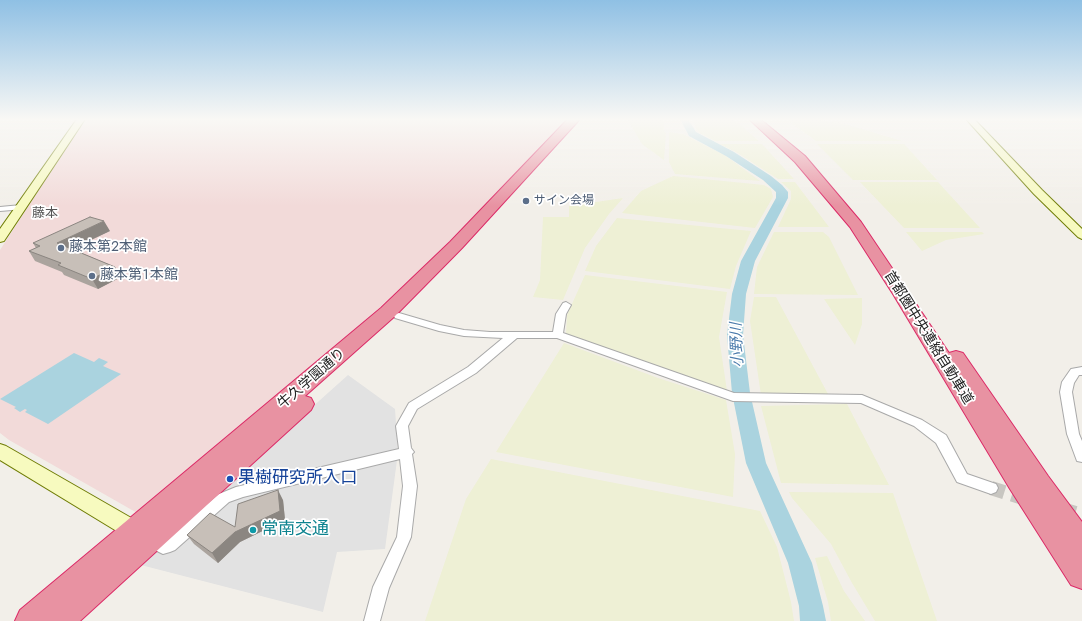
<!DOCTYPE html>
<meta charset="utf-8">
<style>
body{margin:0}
canvas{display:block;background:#f2efe9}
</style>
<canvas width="1082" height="621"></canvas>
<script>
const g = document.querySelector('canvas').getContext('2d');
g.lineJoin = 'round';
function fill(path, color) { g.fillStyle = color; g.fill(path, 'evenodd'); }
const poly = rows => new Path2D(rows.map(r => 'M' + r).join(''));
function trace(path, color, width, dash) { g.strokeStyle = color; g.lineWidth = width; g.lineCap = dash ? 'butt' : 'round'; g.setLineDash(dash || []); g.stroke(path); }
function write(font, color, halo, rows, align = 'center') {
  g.font = font + ' Jost,"Noto Sans JP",sans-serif'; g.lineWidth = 3.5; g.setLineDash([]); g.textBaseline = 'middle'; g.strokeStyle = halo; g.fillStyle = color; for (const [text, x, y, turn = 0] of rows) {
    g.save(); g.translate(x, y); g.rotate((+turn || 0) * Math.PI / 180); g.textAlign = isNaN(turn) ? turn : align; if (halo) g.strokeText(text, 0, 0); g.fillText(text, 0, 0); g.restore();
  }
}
fill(poly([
 [84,119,568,119,433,258,379,308,139,514,9,440,0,433,0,250]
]), '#f2dad9');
fill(poly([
 [627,119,663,119,664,131,666,133,664,160,642,144],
 [707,119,733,119,759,141,715,141,700,133,696,129,693,120],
 [786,119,814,119,845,124,902,141,816,141],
 [669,132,683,134,726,156,760,181,675,174,669,162],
 [719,144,762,144,794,179,778,179,736,152],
 [817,144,904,144,937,180,853,180],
 [673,176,764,185,771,189,773,197,755,228,622,213,641,191],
 [781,182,795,182,829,227,778,227,791,199,791,191],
 [860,182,938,182,980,228,904,228],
 [623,198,609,214,585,248,563,300,533,297,540,280,543,217,569,217,569,206],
 [617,218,751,231,736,266,730,289,585,271,596,246],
 [774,232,823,232,829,237,858,295,754,294,757,267],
 [906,232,982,232,984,234,946,240,922,251],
 [585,275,727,292,719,337,727,391,566,334,567,315],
 [754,297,776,297,828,394,761,395,750,321],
 [862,298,862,324,855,345,824,299],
 [564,343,658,378,726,400,735,454,733,497,496,452],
 [847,404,889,485,781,483,761,406],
 [491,459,760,511,777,547,791,602,794,621,425,621,466,499],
 [789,492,893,493,937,621,875,621,852,583,831,544,792,498],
 [827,556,844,591,865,621,831,621,828,602,815,558]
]), '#eef0d5');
fill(poly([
 [348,375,395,409,398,453,385,549,337,552,323,612,137,564]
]), '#e2e2e2');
fill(poly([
 [74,353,94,362,99,358,108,362,103,366,121,374,48,424,25,412,27,410,25,409,20,412,14,408,16,407,0,399]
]), '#aad3df');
fill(poly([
 [680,119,688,119,696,132,734,152,771,176,782,185,788,192,788,198,755,261,746,294,743,335,750,393,766,463,812,563,823,606,826,621,800,621,799,606,788,563,746,463,732,393,727,335,732,294,741,261,776,198,776,192,763,180,726,156,689,136,680,119]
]), '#aad3df');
trace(poly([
 [991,488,1026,499],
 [1062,509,1082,515]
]), '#c8c6c1', 14, [14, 8]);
const street = poly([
 [21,205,25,207,24,209,0,211,0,207,21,205],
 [566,302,571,305,566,314,563,333,734,393,862,395,922,420,946,435,967,474,996,484,998,488,996,492,991,494,957,482,936,443,914,426,861,403,733,401,557,338,517,338,476,373,417,409,408,426,411,448,414,452,412,454,417,486,411,537,389,588,380,621,364,621,373,587,397,537,403,486,400,459,243,497,229,502,175,550,170,552,163,554,145,545,143,540,145,535,150,533,166,539,219,494,236,487,399,449,396,426,409,403,468,367,503,338,464,336,439,331,395,318,394,316,395,314,399,313,440,325,464,330,490,332,553,332,556,314,563,303,566,302],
 [1082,367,1082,375,1079,375,1074,383,1072,392,1079,434,1082,441,1082,462,1077,461,1067,434,1060,392,1062,382,1071,369,1082,367]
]);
const secondary = poly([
 [77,119,85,119,4,241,0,242,0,229,77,119],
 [966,119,974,119,1042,190,1082,229,1082,239,1078,237,1034,194,966,119],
 [0,444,6,446,147,527,150,534,147,541,140,543,133,541,0,460,0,444]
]);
const highway = poly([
 [568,119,580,119,462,248,395,316,305,396,311,398,314,404,311,410,80,621,15,621,20,610,381,308,450,242,568,119],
 [749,119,760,119,805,156,861,222,949,353,956,351,963,353,1048,476,1082,522,1082,589,1071,585,1010,489,893,294,850,227,795,162,749,119]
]);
trace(street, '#a9a9a9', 2);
trace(secondary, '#707d05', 2);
trace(highway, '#dc2a67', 2);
fill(street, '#fff');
fill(secondary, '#f7fabf');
fill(highway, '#e892a2');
fill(poly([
 [110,231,72,249,115,267,121,277,98,289,64,275,62,272,35,261,29,251,36,248,33,243],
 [283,500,285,520,240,542,218,563,194,544,187,535,235,527]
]), '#aba49e');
fill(poly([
 [104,221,110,231,63,253,57,243],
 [115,267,121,277,98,289,92,279],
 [278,490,283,500,285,520,240,542,218,563,212,553]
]), '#8b8681');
const building = poly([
 [90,217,104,221,57,243,115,267,92,279,58,265,61,263,29,251,40,246,33,243,90,217],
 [278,490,280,511,235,532,212,553,187,535,210,513,235,527,238,504,278,490]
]);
fill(building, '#c7bfb8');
trace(building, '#8b8681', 1);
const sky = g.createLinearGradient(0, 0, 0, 206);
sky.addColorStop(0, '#8fc0e4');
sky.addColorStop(0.58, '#f9f8f5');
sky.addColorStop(1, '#f9f8f500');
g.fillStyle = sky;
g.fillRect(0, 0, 1082, 206);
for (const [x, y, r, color] of [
 [526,201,4,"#5c6f8a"],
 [61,248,4,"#5c6f8a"],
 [92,276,4,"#5c6f8a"],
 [230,479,4,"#1a4fb4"],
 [253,530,4,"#0f9aa8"]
]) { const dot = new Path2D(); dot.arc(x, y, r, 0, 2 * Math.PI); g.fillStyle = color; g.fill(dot); trace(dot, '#fff', 1.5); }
write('12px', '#4e5e75', '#fff', [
 ["サイン会場",534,201]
], 'left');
write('13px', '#555', '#fff', [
 ["藤本",45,214]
]);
write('14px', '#4e5e75', '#fff', [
 ["藤本第2本館",69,248],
 ["藤本第１本館",100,276]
], 'left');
write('14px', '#222', '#fff', [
 ["首都圏中央連絡自動車道",928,338,58],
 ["牛久学園通り",312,379,-41]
]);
write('italic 15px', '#4a7aab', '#fff', [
 ["小野川",738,345,-92]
]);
write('17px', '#164399', '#fff', [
 ["果樹研究所入口",238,479]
], 'left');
write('17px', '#0d838f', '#fff', [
 ["常南交通",261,530]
], 'left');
</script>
